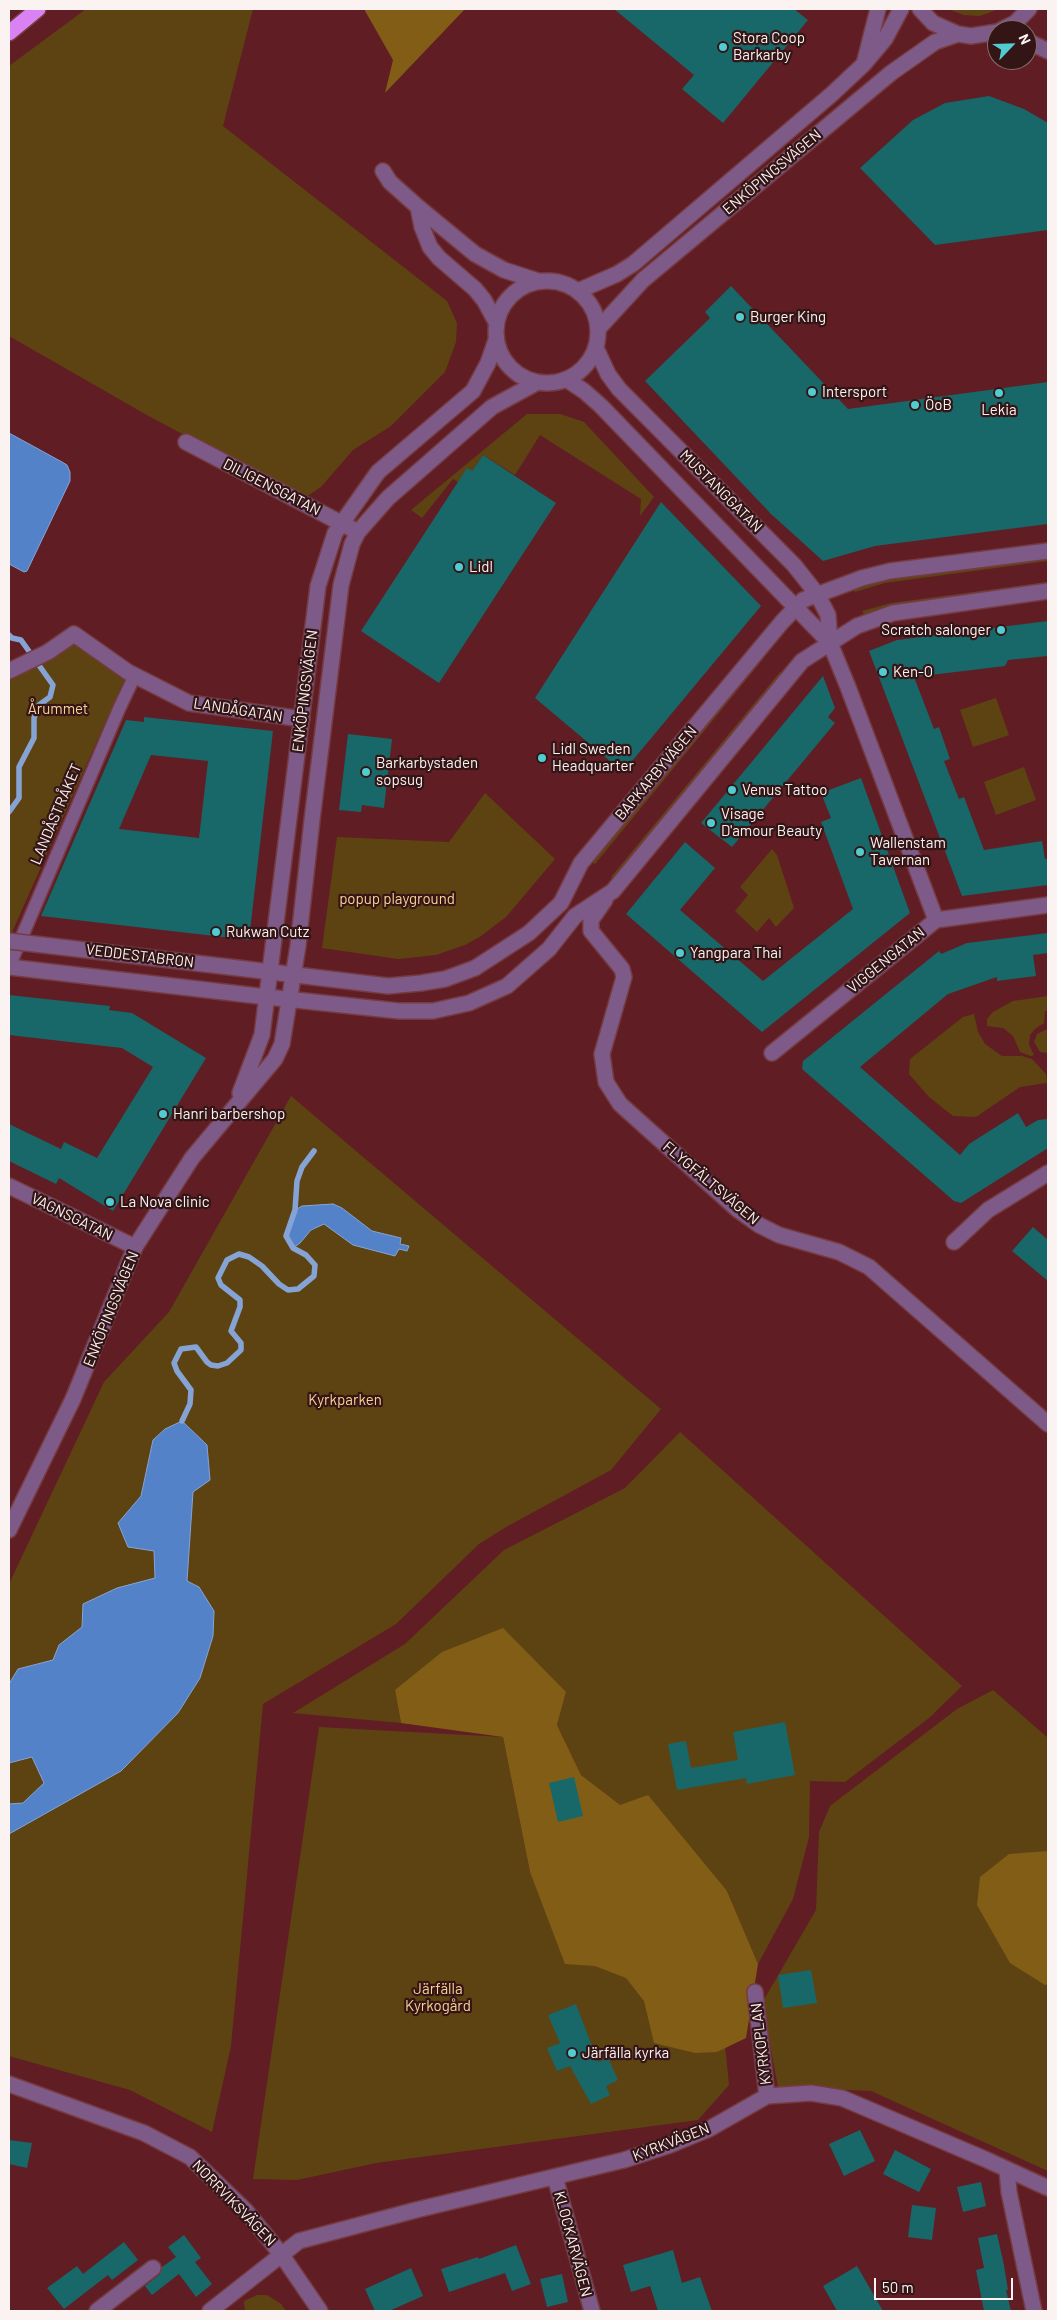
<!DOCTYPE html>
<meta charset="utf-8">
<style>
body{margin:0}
#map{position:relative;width:1057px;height:2320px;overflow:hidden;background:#601d24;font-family:Barlow,sans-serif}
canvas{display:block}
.frame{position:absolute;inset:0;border:10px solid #fbf2f2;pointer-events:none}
.north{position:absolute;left:987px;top:20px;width:50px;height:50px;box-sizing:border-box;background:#331516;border:1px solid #836d6e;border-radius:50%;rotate:66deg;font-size:14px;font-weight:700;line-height:20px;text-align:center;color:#fbf2f2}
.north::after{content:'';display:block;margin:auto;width:18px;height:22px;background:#51ccd1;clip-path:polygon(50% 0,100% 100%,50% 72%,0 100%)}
.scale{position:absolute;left:874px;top:2278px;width:139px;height:22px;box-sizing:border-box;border:2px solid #fbf2f2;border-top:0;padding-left:6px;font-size:15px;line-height:18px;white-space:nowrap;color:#fbf2f2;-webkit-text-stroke:4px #331516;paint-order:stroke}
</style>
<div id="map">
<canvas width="1057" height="2320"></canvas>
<div class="frame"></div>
<div class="north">N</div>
<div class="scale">50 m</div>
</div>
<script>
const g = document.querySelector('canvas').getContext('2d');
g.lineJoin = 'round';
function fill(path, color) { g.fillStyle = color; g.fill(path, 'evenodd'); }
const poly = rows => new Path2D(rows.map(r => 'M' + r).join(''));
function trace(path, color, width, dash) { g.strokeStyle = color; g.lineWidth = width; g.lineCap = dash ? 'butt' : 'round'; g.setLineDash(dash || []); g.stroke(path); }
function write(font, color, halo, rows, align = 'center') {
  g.font = font + ' Barlow,sans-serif'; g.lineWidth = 4.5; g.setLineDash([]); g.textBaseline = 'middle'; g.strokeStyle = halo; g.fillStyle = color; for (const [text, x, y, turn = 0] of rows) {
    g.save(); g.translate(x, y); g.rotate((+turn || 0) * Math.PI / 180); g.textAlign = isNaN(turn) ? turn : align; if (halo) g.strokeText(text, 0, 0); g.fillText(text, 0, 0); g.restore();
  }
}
fill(poly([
 [86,9,253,9,223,126,447,301,457,323,456,342,445,372,391,426,353,450,321,487,303,499,145,414,9,336,9,66],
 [948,9,999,9,980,16,964,15],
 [527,414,560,414,584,422,654,497,640,516,641,499,540,435,515,475,483,455,472,471,458,482,453,479,422,518,411,510],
 [1048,557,1048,561,885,583,855,592,853,587,879,580],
 [1048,582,1048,587,865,616,862,611,891,603],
 [78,641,125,678,9,939,9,681],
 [761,655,764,658,595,864,591,861],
 [780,672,783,675,614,880,611,877],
 [996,698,1009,735,973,747,960,710],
 [1024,767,1036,800,996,815,984,782],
 [485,793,555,859,506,917,481,936,465,945,436,955,398,959,322,948,337,837,449,842],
 [772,849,777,855,794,908,776,927,769,918,757,932,735,911,748,895,740,887],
 [1048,996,1048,1011,1045,1011,1044,1023,1035,1029,1030,1035,1029,1045,1034,1055,1031,1056,1020,1052,1013,1036,1003,1028,987,1026,987,1019,993,1012,1013,1001],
 [974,1014,978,1032,985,1044,1002,1056,1022,1056,1032,1059,1046,1074,1047,1083,1020,1087,976,1117,953,1116,929,1097,909,1074,910,1059,963,1017],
 [1048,1029,1048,1053,1040,1052,1034,1042,1037,1034],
 [291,1096,661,1409,611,1470,506,1527,479,1544,396,1624,263,1704,231,2046,212,2132,130,2090,9,2056,9,1584,104,1382,169,1312],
 [680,1432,962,1686,929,1718,845,1782,810,1781,809,1837,793,1899,758,1964,727,1891,581,1775,557,1725,566,1692,395,1690,401,1723,293,1713,405,1644,504,1550,625,1488],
 [993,1690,1048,1738,1048,2171,871,2091,778,2087,762,2003,816,1910,819,1832,830,1806,957,1709],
 [319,1727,503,1737,530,1872,715,1944,729,2085,698,2120,376,2163,297,2180,253,2179],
 [257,2295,267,2295,281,2304,286,2311,245,2311,244,2301]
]), '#5e4312');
fill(poly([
 [364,9,465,9,385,93,393,60],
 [503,1628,566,1692,557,1725,581,1775,620,1805,648,1795,727,1891,758,1964,746,2038,717,2052,695,2053,654,2043,644,2001,626,1978,595,1966,565,1964,530,1872,503,1737,401,1723,395,1690,442,1652],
 [1048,1851,1048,1984,1045,1985,1010,1963,977,1905,980,1877,1009,1854]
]), '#825d15');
const water = poly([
 [9,433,62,462,67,465,70,472,70,481,27,571,24,572,9,564,9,433],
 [333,1204,342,1208,372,1231,401,1238,400,1244,409,1246,407,1251,399,1249,395,1256,353,1245,324,1224,311,1230,300,1243,293,1248,286,1236,295,1210,302,1206,333,1204],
 [182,1421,207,1445,210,1480,193,1492,187,1581,199,1587,214,1611,213,1636,200,1678,178,1713,121,1771,9,1834,9,1804,23,1803,44,1783,32,1757,9,1763,9,1684,18,1669,53,1660,59,1645,82,1627,83,1604,117,1588,155,1578,154,1551,128,1547,118,1523,141,1496,153,1440,165,1429,182,1421]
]);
fill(water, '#5382c9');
trace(water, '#85a4d5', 1);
trace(poly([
 [9,635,12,638,21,640,53,685,50,697,39,705,34,718,34,738,19,767,19,798,9,812],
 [182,1421,190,1404,191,1390,177,1371,174,1363,181,1349,196,1347,207,1362,211,1365,218,1366,227,1363,241,1350,241,1343,231,1331,240,1307,240,1300,221,1285,218,1278,227,1260,239,1254,249,1257,262,1266,279,1284,288,1290,298,1289,314,1276,315,1265,306,1255,293,1248,286,1236,295,1210,297,1181,302,1167,314,1151]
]), '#85a4d5', 5.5);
fill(poly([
 [614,9,794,9,808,20,723,123,682,89,694,75],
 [989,96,1024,109,1048,123,1048,230,935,245,860,168,913,120,945,103],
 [731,286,848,409,1048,382,1048,524,875,546,823,561,771,514,645,381,710,318,705,312],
 [483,455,556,503,439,683,361,631,467,468,472,471],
 [661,502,761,606,623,772,535,698],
 [1048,621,1048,656,1008,660,1005,666,914,677,934,729,939,727,950,759,944,761,959,799,964,797,984,850,1042,841,1045,859,1048,859,1048,885,962,896,869,651,897,640],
 [823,676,835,708,828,717,835,723,732,847,701,823],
 [144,717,273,731,249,940,41,916,126,720,144,722],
 [151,755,208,761,199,838,119,829],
 [348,734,392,739,384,808,362,805,361,812,339,810],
 [861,778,910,913,762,1032,626,914,685,842,715,868,680,910,763,981,853,909,821,822,831,818,821,793],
 [1048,933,1048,953,1033,955,1036,976,997,981,997,977,948,994,860,1067,960,1155,969,1144,1018,1113,1026,1127,1038,1120,1048,1119,1048,1148,961,1203,954,1201,802,1069,803,1061,939,951,941,954,967,943],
 [9,995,110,1006,109,1010,132,1013,206,1058,113,1211,59,1178,56,1184,9,1161,9,1124,61,1149,64,1142,97,1158,153,1067,122,1048,9,1035],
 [1033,1227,1048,1240,1048,1281,1012,1251],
 [785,1722,795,1775,747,1784,746,1778,677,1790,668,1744,686,1741,691,1768,738,1760,733,1732],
 [574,1777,583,1816,558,1822,549,1783],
 [811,1970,817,2003,783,2008,778,1975],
 [576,2004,598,2062,608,2058,618,2080,606,2086,610,2095,591,2104,570,2066,557,2071,547,2048,560,2043,548,2015],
 [860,2130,875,2161,844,2176,829,2144],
 [9,2140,32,2143,27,2168,9,2164],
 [895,2150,931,2169,919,2192,883,2174],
 [981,2182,986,2206,963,2212,957,2187],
 [912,2205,936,2208,932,2240,908,2237],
 [997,2234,1004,2265,1008,2290,1006,2290,1011,2311,984,2311,976,2270,984,2268,978,2238],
 [184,2235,201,2258,195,2262,212,2284,196,2297,179,2274,152,2295,145,2286,159,2275,162,2267,176,2257,168,2247],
 [124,2242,138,2260,112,2280,108,2275,64,2309,47,2288,77,2266,83,2274],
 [516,2245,531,2284,512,2291,505,2273,449,2292,441,2269,478,2257,479,2259],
 [673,2250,682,2283,700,2277,712,2311,658,2311,650,2286,631,2292,623,2265],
 [857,2266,883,2311,837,2311,823,2286],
 [411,2268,423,2296,389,2311,375,2311,365,2289],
 [562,2274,568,2302,547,2307,540,2279]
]), '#186769');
const pedestrian = poly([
 [9,967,119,709,135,675]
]);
const minor = poly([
 [1027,41,1048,51],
 [383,171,390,182,418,207,475,254,504,270,538,281],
 [418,207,422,227,430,247,439,258,475,289,484,300,496,322],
 [596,348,608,374,619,389,794,565,817,594,828,615,830,643,848,687,936,920],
 [566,379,584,391,601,406,830,643],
 [186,442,358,532],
 [9,671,48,652,74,634,128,672,189,703,302,719],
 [605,900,591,920,591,931,622,969,624,977,602,1054,606,1082,620,1104,738,1210,759,1225,779,1235,839,1252,869,1267,1048,1424],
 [271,972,388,986,421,983,445,979,475,968,529,933,561,903,581,863,782,622,803,600,862,578,890,571,1048,551],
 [267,997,399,1011,433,1011,469,1003,507,986,549,949,575,916,613,891,802,661,857,626,893,613,1048,591],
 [772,1053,936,920,1048,905],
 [9,1186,135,1247],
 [954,1242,988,1210,1048,1173],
 [755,1992,767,2096],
 [1007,2170,1009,2192,1034,2311],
 [555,2177,592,2311],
 [97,2311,153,2268],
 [210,2311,299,2241,416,2210,624,2160,670,2145,709,2129,767,2096,811,2093,842,2098,987,2160,1048,2188]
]);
const tertiary = poly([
 [920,9,933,23,958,34,971,36,997,32],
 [1001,30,1015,23,1029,9],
 [865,60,878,9],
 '496 332a51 51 0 1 1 102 0a51 51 0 1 1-102 0Z',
 [578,291,617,274,633,264,832,94,864,64,885,39,901,9],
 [599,328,643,280,891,73,935,42,958,34],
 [204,964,271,972],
 [9,967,267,997],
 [240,1093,262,1035,318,586,335,533,378,472,473,391,488,363,496,340],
 [9,1530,73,1399,135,1247,192,1158,275,1059,282,1044,298,946,312,820,341,585,352,544,358,532,388,498,492,407,536,383],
 [9,2084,144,2133,190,2157,246,2211,281,2254,320,2311]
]);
const motorway = poly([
 [9,33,38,9]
]);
trace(pedestrian, '#763b41', 15);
trace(minor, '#763b41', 18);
trace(tertiary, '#763b41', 18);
trace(motorway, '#763b41', 18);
trace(pedestrian, '#7d5a87', 12);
trace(minor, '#7d5a87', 15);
trace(tertiary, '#7d5a87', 15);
trace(motorway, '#da82f3', 15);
const tertiaryBridge = poly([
 [9,941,204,964]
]);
trace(tertiaryBridge, '#763b41', 18, []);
trace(tertiaryBridge, '#7d5a87', 15);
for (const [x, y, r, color] of [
 [723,47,5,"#51ccd1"],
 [740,317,5,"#51ccd1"],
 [812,392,5,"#51ccd1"],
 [999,393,5,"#51ccd1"],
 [915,405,5,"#51ccd1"],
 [459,567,5,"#51ccd1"],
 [1001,630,5,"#51ccd1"],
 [883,672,5,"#51ccd1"],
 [542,758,5,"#51ccd1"],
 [366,772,5,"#51ccd1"],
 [732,790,5,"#51ccd1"],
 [711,823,5,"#51ccd1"],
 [860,852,5,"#51ccd1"],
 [216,932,5,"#51ccd1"],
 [680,953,5,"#51ccd1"],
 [163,1114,5,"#51ccd1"],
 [110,1202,5,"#51ccd1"],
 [572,2053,5,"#51ccd1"]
]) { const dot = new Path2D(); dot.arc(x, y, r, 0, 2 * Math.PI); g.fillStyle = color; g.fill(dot); trace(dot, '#331516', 2); }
write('15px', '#fbf2f2', '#331516', [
 ["Stora Coop",733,38],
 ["Barkarby",733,55],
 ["Burger King",750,317],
 ["Intersport",822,392],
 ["ÖoB",925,405],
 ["Lekia",999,410,"center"],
 ["Lidl",469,567],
 ["Scratch salonger",991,630,"right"],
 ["Ken-O",893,672],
 ["Lidl Sweden",552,749],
 ["Headquarter",552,766],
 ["Barkarbystaden",376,763],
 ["sopsug",376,780],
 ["Venus Tattoo",742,790],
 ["Visage",721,814],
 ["D'amour Beauty",721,831],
 ["Wallenstam",870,843],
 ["Tavernan",870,860],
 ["Rukwan Cutz",226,932],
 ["Yangpara Thai",690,953],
 ["Hanri barbershop",173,1114],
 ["La Nova clinic",120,1202],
 ["Järfälla kyrka",582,2053]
], 'left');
write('15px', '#fbf2f2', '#331516', [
 ["ENKÖPINGSVÄGEN",772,172,-40],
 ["DILIGENSGATAN",272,487,27],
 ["MUSTANGGATAN",721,491,45],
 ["ENKÖPINGSVÄGEN",305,691,-83],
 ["LANDÅGATAN",238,710,9],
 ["BARKARBYVÄGEN",656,773,-50],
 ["LANDÅSTRÅKET",56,814,-67],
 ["VEDDESTABRON",140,956,7],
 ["VIGGENGATAN",886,960,-39],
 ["FLYGFÄLTSVÄGEN",711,1183,40],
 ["VAGNSGATAN",72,1217,26],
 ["ENKÖPINGSVÄGEN",111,1309,-68],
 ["KYRKOPLAN",761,2044,-97],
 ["KYRKVÄGEN",671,2142,-21],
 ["NORRVIKSVÄGEN",234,2203,46],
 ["KLOCKARVÄGEN",573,2244,75]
]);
write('15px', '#f9d294', '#331516', [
 ["Årummet",58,709],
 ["popup playground",397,899],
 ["Kyrkparken",345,1400],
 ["Järfälla",438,1989],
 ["Kyrkogård",438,2006]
]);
</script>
